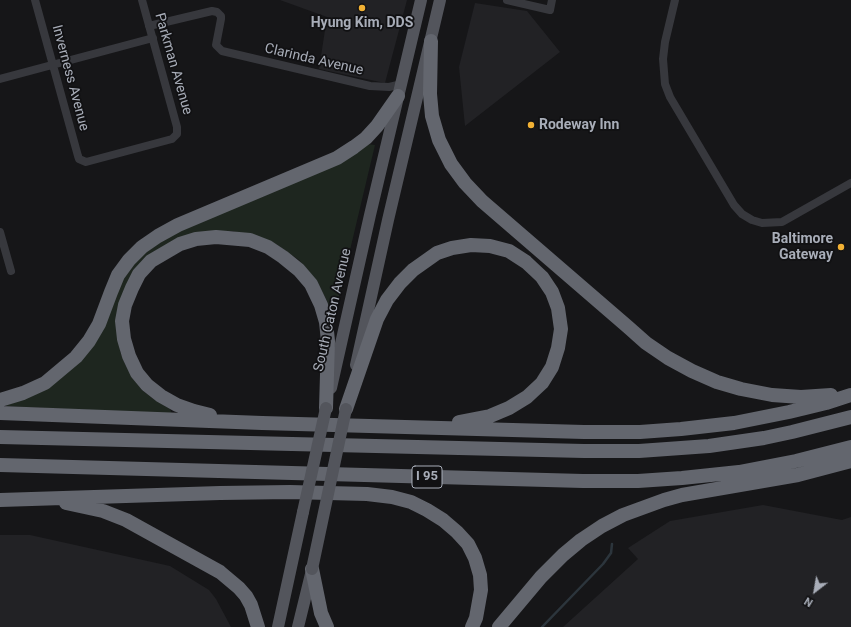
<!DOCTYPE html>
<style>
body{margin:0}
#map{position:relative;width:851px;height:627px;overflow:hidden;background:#161618;font-family:Roboto,sans-serif}
canvas{display:block}
.north{position:absolute;left:795px;top:571px;width:40px;height:40px;-webkit-text-stroke:3px #111113;paint-order:stroke;rotate:211deg;font-size:11px;font-weight:700;line-height:16px;text-align:center;color:#a8adb8}
.north::after{content:'';display:block;margin:auto;width:14px;height:18px;background:#a8adb8;clip-path:polygon(50% 0,100% 100%,50% 72%,0 100%)}
</style>
<div id="map">
<canvas width="851" height="627"></canvas>
<div class="north">N</div>
</div>
<script>
const g = document.querySelector('canvas').getContext('2d');
g.lineJoin = 'round';
function fill(path, color) { g.fillStyle = color; g.fill(path, 'evenodd'); }
const poly = rows => new Path2D(rows.map(r => 'M' + r).join(''));
function trace(path, color, width, dash) { g.strokeStyle = color; g.lineWidth = width; g.lineCap = dash ? 'butt' : 'round'; g.setLineDash(dash || []); g.stroke(path); }
function write(font, color, halo, rows, align = 'center') {
  g.font = font + ' Roboto,sans-serif'; g.lineWidth = 3.5; g.setLineDash([]); g.textBaseline = 'middle'; g.strokeStyle = halo; g.fillStyle = color; for (const [text, x, y, turn = 0] of rows) {
    g.save(); g.translate(x, y); g.rotate((+turn || 0) * Math.PI / 180); g.textAlign = isNaN(turn) ? turn : align; if (halo) g.strokeText(text, 0, 0); g.fillText(text, 0, 0); g.restore();
  }
}
fill(poly([
 [280,0,407,0,385,83,319,69,327,17],
 [475,3,527,11,560,52,465,126,459,67],
 [763,505,842,520,851,517,851,627,563,627,638,559,628,548,670,521],
 [0,535,30,535,170,566,209,590,216,599,231,627,0,627]
]), '#222225');
fill(poly([
 [367,144,375,145,336,309,330,307,317,281,299,260,276,244,259,237,232,231,213,231,137,268,120,351,125,364,132,377,142,390,152,398,170,409,172,414,5,406,35,394,58,379,125,272,158,241]
]), '#1e261f');
trace(poly([
 [542,627,603,564,611,553,612,544]
]), '#2c353c', 2.5);
trace(poly([
 [35,0,78,156,79,159,86,162,172,139,177,134,177,127,142,0],
 [507,0,550,10,552,0],
 [675,0,665,42,663,59,665,84,670,97,734,205,742,214,752,220,762,223,782,222,851,183],
 [149,26,212,11,217,12,221,16,221,19,216,45,222,51,370,86,389,87,402,84],
 [0,79,153,38],
 [0,232,11,271]
]), '#37383d', 8);
trace(poly([
 [356,365,388,220,440,0],
 [331,388,370,215,421,0],
 [278,627,303,512],
 [298,627,312,570]
]), '#53555c', 12);
trace(poly([
 [431,41,430,94,432,116,439,140,451,164,465,183,482,201,628,327,646,343,668,358,692,371,717,382,741,389,772,395,801,397,831,395],
 [0,400,23,393,45,383,76,357,89,341,99,324,111,292,118,275,129,260,142,247,158,236,178,225,337,158,354,147,366,138,377,126,398,96],
 [346,409,377,319,387,300,400,283,413,270,437,253,452,248,471,245,490,246,509,251,526,262,542,277,552,292,558,308,561,329,558,348,552,367,542,383,527,397,509,408,490,416,459,422],
 [0,413,262,423,584,432,640,432,681,429,734,423,789,412,826,403,851,395],
 [210,415,194,411,177,405,161,396,147,385,137,373,129,356,124,339,122,321,125,305,132,288,139,274,151,261,180,244,196,239,216,237,250,240,268,247,283,257,299,270,311,284,321,305,326,322,328,341,326,408],
 [0,437,584,451,639,451,709,446,764,438,792,432,851,417],
 [0,465,583,481,638,481,682,478,739,472,796,461,851,447],
 [0,500,220,493,290,492,367,494,392,497,411,502,427,510,443,520,457,532,468,544,475,558,480,575,481,590,476,618,472,627],
 [66,503,103,511,126,520,220,572,239,588,246,596,251,605,258,627],
 [312,569,321,613,327,627],
 [499,627,541,577,563,555,581,540,602,526,623,515,664,500,682,495,798,475,851,461]
]), '#63666e', 14);
trace(poly([
 [303,512,326,408],
 [312,569,346,409]
]), '#53555c', 12);
for (const [x, y, r, color] of [
 [362,8,4,"#f2b134"],
 [531,125,4,"#f2b134"],
 [841,247,4,"#f2b134"]
]) { const dot = new Path2D(); dot.arc(x, y, r, 0, 2 * Math.PI); g.fillStyle = color; g.fill(dot); trace(dot, '#111113', 1.5); }
for (const [x, y, w] of [
 [427,477,30]
]) { const box = new Path2D(); box.roundRect(x - w / 2, y - 11, w, 22, 3); g.fillStyle = '#111113'; g.fill(box); trace(box, '#a8adb8', 1); }
write('bold 13px', '#a8adb8', null, [
 ["I 95",427,477]
]);
write('bold 14px', '#a8adb8', '#111113', [
 ["Hyung Kim, DDS",362,23],
 ["Rodeway Inn",539,125,"left"],
 ["Baltimore",833,239,"right"],
 ["Gateway",833,255,"right"]
]);
write('14px', '#a8adb8', '#111113', [
 ["Clarinda Avenue",314,60,13],
 ["Parkman Avenue",173,64,74],
 ["Inverness Avenue",70,78,75],
 ["South Caton Avenue",333,310,-77]
]);
</script>
